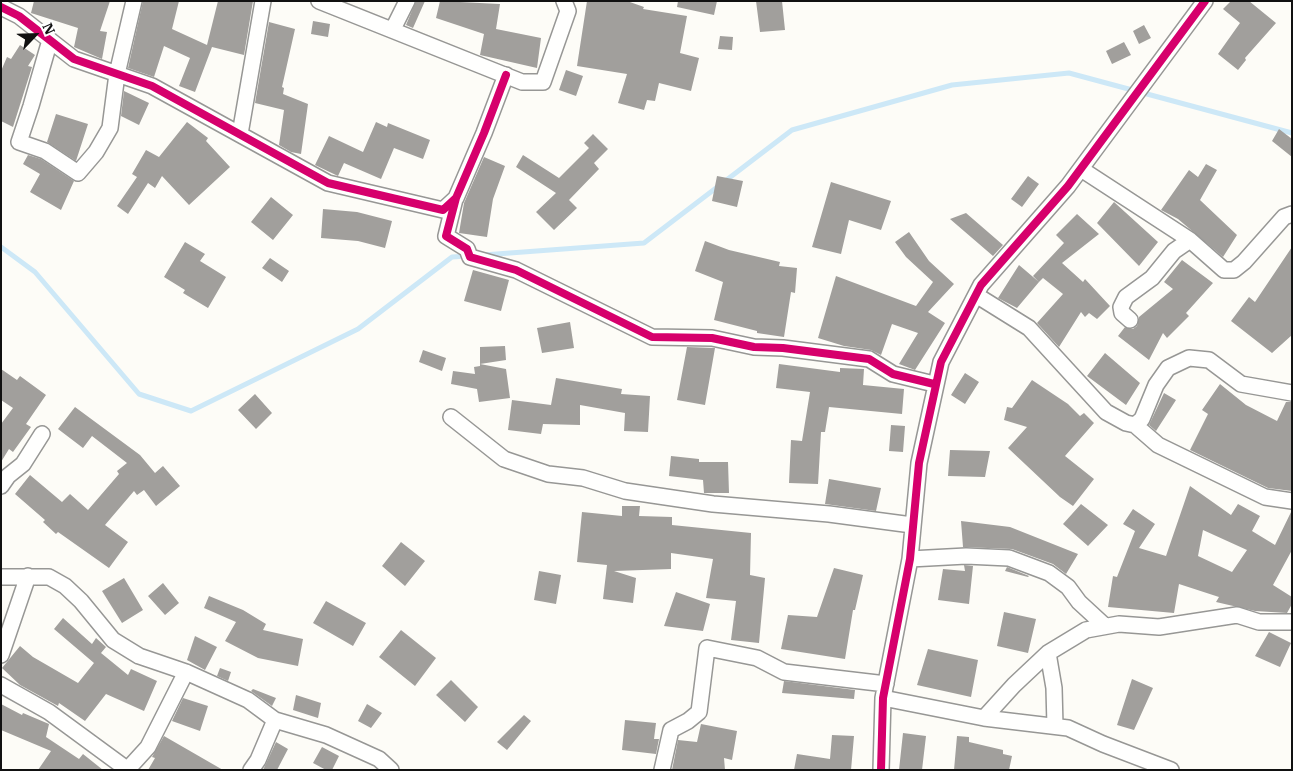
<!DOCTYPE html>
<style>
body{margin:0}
#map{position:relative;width:1293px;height:771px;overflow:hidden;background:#fdfcf7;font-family:"IBM Plex Serif",serif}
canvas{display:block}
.frame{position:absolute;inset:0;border:2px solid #111;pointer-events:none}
.north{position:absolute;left:10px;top:10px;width:50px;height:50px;-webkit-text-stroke:4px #fff;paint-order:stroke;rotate:66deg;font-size:14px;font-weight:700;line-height:20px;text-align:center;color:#111}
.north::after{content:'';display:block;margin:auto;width:18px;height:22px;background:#111;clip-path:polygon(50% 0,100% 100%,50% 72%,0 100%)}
</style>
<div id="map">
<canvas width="1293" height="771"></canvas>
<div class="frame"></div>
<div class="north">N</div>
</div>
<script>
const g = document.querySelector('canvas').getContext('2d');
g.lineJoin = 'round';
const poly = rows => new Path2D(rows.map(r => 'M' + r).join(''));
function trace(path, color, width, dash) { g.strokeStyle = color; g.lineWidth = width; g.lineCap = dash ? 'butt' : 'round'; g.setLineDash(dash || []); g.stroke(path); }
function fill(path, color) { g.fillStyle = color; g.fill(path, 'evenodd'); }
trace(poly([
 [1,247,35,272,139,394,191,411,358,329,452,257,467,256],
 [483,255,644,243,792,130,952,85,1069,73,1292,133]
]), '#cde8f7', 5);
fill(poly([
 [34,1,110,1,100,31,107,32,102,59,74,47,78,28,31,13],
 [143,1,179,1,172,29,207,45,218,1,253,1,244,55,212,47,195,92,179,86,190,58,164,46,154,77,128,68],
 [416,1,425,1,413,28,406,25],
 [440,1,500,4,496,29,541,38,537,68,480,55,484,34,436,18],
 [587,1,627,1,644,7,643,9,687,16,680,53,699,58,691,91,659,83,655,101,647,100,644,110,618,103,627,74,577,66],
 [678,1,717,1,714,15,677,7],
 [756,1,782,1,785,30,760,32],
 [1231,1,1249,1,1276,23,1245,58,1246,60,1238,70,1218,54,1240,23,1223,9],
 [313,21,330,24,328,37,311,34],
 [269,22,295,29,282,87,284,88,283,94,308,104,301,154,291,152,279,145,284,110,255,103],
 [1144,25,1151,38,1139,44,1133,31],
 [720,36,733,37,732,50,718,49],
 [1124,42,1131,55,1112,64,1106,51],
 [20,45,35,55,28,66,32,67,13,127,1,121,1,71,7,57,11,59],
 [566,70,583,76,576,96,559,90],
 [124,91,149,103,139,125,121,116],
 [56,114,88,124,76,161,47,142],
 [187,122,208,138,206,141,230,167,189,205,162,176,155,188,148,183,128,214,117,206,137,177,132,174,146,150,159,157],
 [376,122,387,127,388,123,430,140,423,159,394,148,381,179,344,163,338,176,315,165,329,136,363,152],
 [1279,129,1292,139,1292,157,1272,141],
 [593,134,608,149,594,163,599,169,569,200,577,208,554,230,536,212,556,193,516,167,523,155,559,178,589,148,584,143],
 [28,155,41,159,74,181,61,210,30,192,40,174,23,164],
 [484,157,505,166,493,199,487,237,459,233,464,203],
 [1206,164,1217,170,1200,200,1237,235,1223,257,1178,219,1161,210,1189,170,1198,177],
 [717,176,743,181,737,207,712,201],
 [1028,176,1039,184,1022,207,1011,199],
 [831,182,891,201,881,230,849,220,841,254,812,247],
 [271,197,293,215,273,240,251,222],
 [1114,202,1158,242,1139,266,1097,223],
 [323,209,357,212,392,221,385,248,358,241,321,238],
 [966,213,1003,245,993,256,950,219],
 [1077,214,1099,234,1062,263,1083,282,1085,279,1110,306,1097,319,1089,313,1085,317,1081,312,1059,347,1037,323,1063,294,1043,278,1039,282,1033,276,1064,243,1056,235],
 [909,232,929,261,954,284,928,312,945,323,915,370,899,364,918,333,892,324,881,355,871,350,844,346,818,338,836,276,916,306,933,282,906,257,895,242],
 [705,241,729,250,780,262,779,266,797,268,795,293,791,292,784,337,757,333,757,331,714,320,723,282,695,271],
 [185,242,205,254,200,261,226,277,208,308,183,293,185,290,164,277],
 [1292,247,1292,335,1272,353,1231,321,1249,297,1255,302],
 [270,258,289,271,282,282,262,268],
 [1182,260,1213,283,1186,313,1189,316,1167,338,1163,333,1149,360,1118,336,1125,327,1133,329,1137,326,1139,317,1173,289,1164,282],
 [1019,265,1039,282,1017,308,998,298],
 [473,270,509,280,501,311,464,301],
 [570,322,574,348,542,353,537,328],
 [505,346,506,360,480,364,506,369,510,398,479,402,477,389,451,384,453,371,475,374,474,367,480,366,480,347],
 [687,347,715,348,705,405,677,400],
 [423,350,446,358,442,371,419,362],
 [1105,353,1140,383,1126,405,1087,376],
 [779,364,840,372,840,368,864,369,863,385,904,389,902,414,829,407,825,432,821,432,818,484,789,483,791,440,802,441,810,392,776,388],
 [1,369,17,380,20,376,46,395,26,424,31,427,13,452,9,449,1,462,1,424,13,408,1,400],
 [965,373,979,382,965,404,951,395],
 [556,378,622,389,621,394,650,396,648,432,624,431,625,413,580,405,580,425,543,424,541,434,508,430,512,400,551,405],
 [1032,380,1068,404,1080,416,1084,413,1094,423,1065,456,1094,479,1073,506,1060,497,1008,448,1027,427,1004,420,1007,407,1012,408],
 [1220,384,1246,405,1277,421,1286,402,1292,402,1292,491,1268,488,1190,450,1208,414,1202,410],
 [1164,393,1176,400,1156,431,1149,425],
 [255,394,272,413,256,429,238,410],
 [75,407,140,455,155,473,163,466,180,486,156,506,144,490,137,495,134,491,105,525,128,542,109,568,58,532,56,534,43,522,45,520,15,494,30,475,62,502,70,494,88,510,119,474,117,471,127,463,92,436,83,448,58,429],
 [891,425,905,426,903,452,889,451],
 [950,450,990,451,985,477,948,476],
 [671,456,699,459,699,462,728,462,729,493,704,493,703,480,669,476],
 [829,479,881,488,876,511,825,504],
 [1190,486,1231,515,1238,504,1260,516,1252,531,1275,545,1292,510,1292,550,1273,585,1292,597,1292,604,1287,613,1255,611,1216,602,1219,597,1179,584,1174,613,1108,607,1113,576,1117,577,1135,531,1123,524,1133,509,1155,524,1139,548,1166,556],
 [1203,530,1247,550,1232,572,1198,556],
 [1081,504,1108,525,1088,546,1063,524],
 [622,506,640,506,639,516,672,517,672,525,751,533,750,575,765,578,759,643,731,640,736,601,706,598,713,559,671,553,671,569,614,571,636,578,633,603,603,599,607,565,577,562,582,512,622,516],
 [961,521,1010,527,1078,554,1066,574,1053,564,1012,549,963,547],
 [401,542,425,561,405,586,382,566],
 [964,565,973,566,969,604,938,600,943,569,965,571],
 [1007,567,1029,576,1028,577,1005,571],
 [834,568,863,575,855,610,853,610,845,659,781,649,788,615,817,617],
 [539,571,561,575,556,604,534,600],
 [124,578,143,610,122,623,102,591],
 [163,583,179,603,165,615,148,596],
 [676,592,710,604,703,631,664,626],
 [209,596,243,610,266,624,263,630,303,639,298,666,258,658,225,641,236,622,204,608],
 [326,601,366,623,353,646,313,623],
 [1004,612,1036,619,1028,653,997,646],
 [63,618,92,644,96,638,106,647,101,653,128,675,131,669,157,681,144,711,106,694,85,721,59,703,58,706,20,685,2,668,20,646,33,657,78,683,94,663,54,629],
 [401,630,436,658,415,686,379,657],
 [1269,632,1291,643,1280,667,1255,656],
 [195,636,217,647,205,670,187,660],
 [928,649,978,660,971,697,917,685],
 [220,668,231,672,228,681,217,676],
 [1132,679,1153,688,1134,730,1117,725],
 [451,680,478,707,465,722,436,695],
 [784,681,855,690,854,699,782,693],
 [253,689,276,698,272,706,251,691],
 [296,695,321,703,318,718,293,710],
 [183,698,208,706,200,731,172,721],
 [1,704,22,715,23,713,49,724,46,737,79,759,83,754,103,770,38,770,51,751,1,730],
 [367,704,382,713,371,728,358,721],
 [524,715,531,721,507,750,497,742],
 [625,720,656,723,654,739,659,739,656,754,622,750],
 [701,724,737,731,732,760,724,758,725,770,672,770,678,740,697,742],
 [903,733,926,736,922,770,899,770],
 [832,735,854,736,851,770,794,770,797,754,830,759],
 [164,736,223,770,148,770,155,758,152,757],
 [957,736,969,737,969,742,1003,750,1003,754,1012,756,1009,770,954,770],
 [276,742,288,749,277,770,263,770],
 [322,747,339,756,332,770,326,770,313,763]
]), '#a19f9c');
const street = poly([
 [319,1,522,82,543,82,568,11,564,1],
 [1,7,19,16,74,59,152,86,328,183,443,210,456,198,484,133,506,75],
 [393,29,407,1],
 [50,40,31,106,19,142,45,151,78,173,96,152,110,128,117,74,134,1],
 [240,134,263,1],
 [1081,169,1190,240,1224,270,1234,270,1244,262,1284,217,1292,214],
 [455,199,446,236,467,249,470,257,516,270,652,337,712,338,754,347,783,348,869,359,893,374,934,384],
 [976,295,1029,328,1106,412,1126,423,1135,425,1142,419,1156,385,1168,368,1189,358,1209,360,1241,384,1292,393],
 [1130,320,1122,313,1121,307,1126,297,1152,278,1174,251,1190,240],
 [451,417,504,459,548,474,583,478,625,491,713,504,829,514,912,525],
 [1135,425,1158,445,1265,497,1292,501],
 [1,486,8,476,23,464,42,434],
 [910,559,966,556,1009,558,1049,573,1068,587,1079,602,1105,626],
 [1,577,49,577,65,586,81,601,113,640,139,656,186,672,248,700,275,720,326,735,379,759,391,770],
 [1048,653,1054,688,1055,726],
 [1,655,28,576],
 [1,685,49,712,128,770],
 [883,698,984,718,1068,728,1103,744,1171,770],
 [984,718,1014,685,1048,653,1086,630,1119,624,1159,627,1237,615,1259,622,1292,622],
 [127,770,148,747,186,672],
 [251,770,258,760,275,720],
 [662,770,671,730,688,721,699,712,707,648,757,658,784,672,886,684],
 [881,770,883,698,910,559,919,463,941,362,981,285,1068,186,1205,1]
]);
trace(street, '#979795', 18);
trace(street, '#fffffe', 15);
trace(poly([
 [1,7,19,16,74,59,152,86,328,183,443,210,456,198,484,133,506,75],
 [456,198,446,236,467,249,470,257,516,270,652,337,712,338,754,347,783,348,869,359,893,374,934,384],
 [881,770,883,698,910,559,919,463,941,362,981,285,1068,186,1205,1]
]), '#d6006c', 8);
</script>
